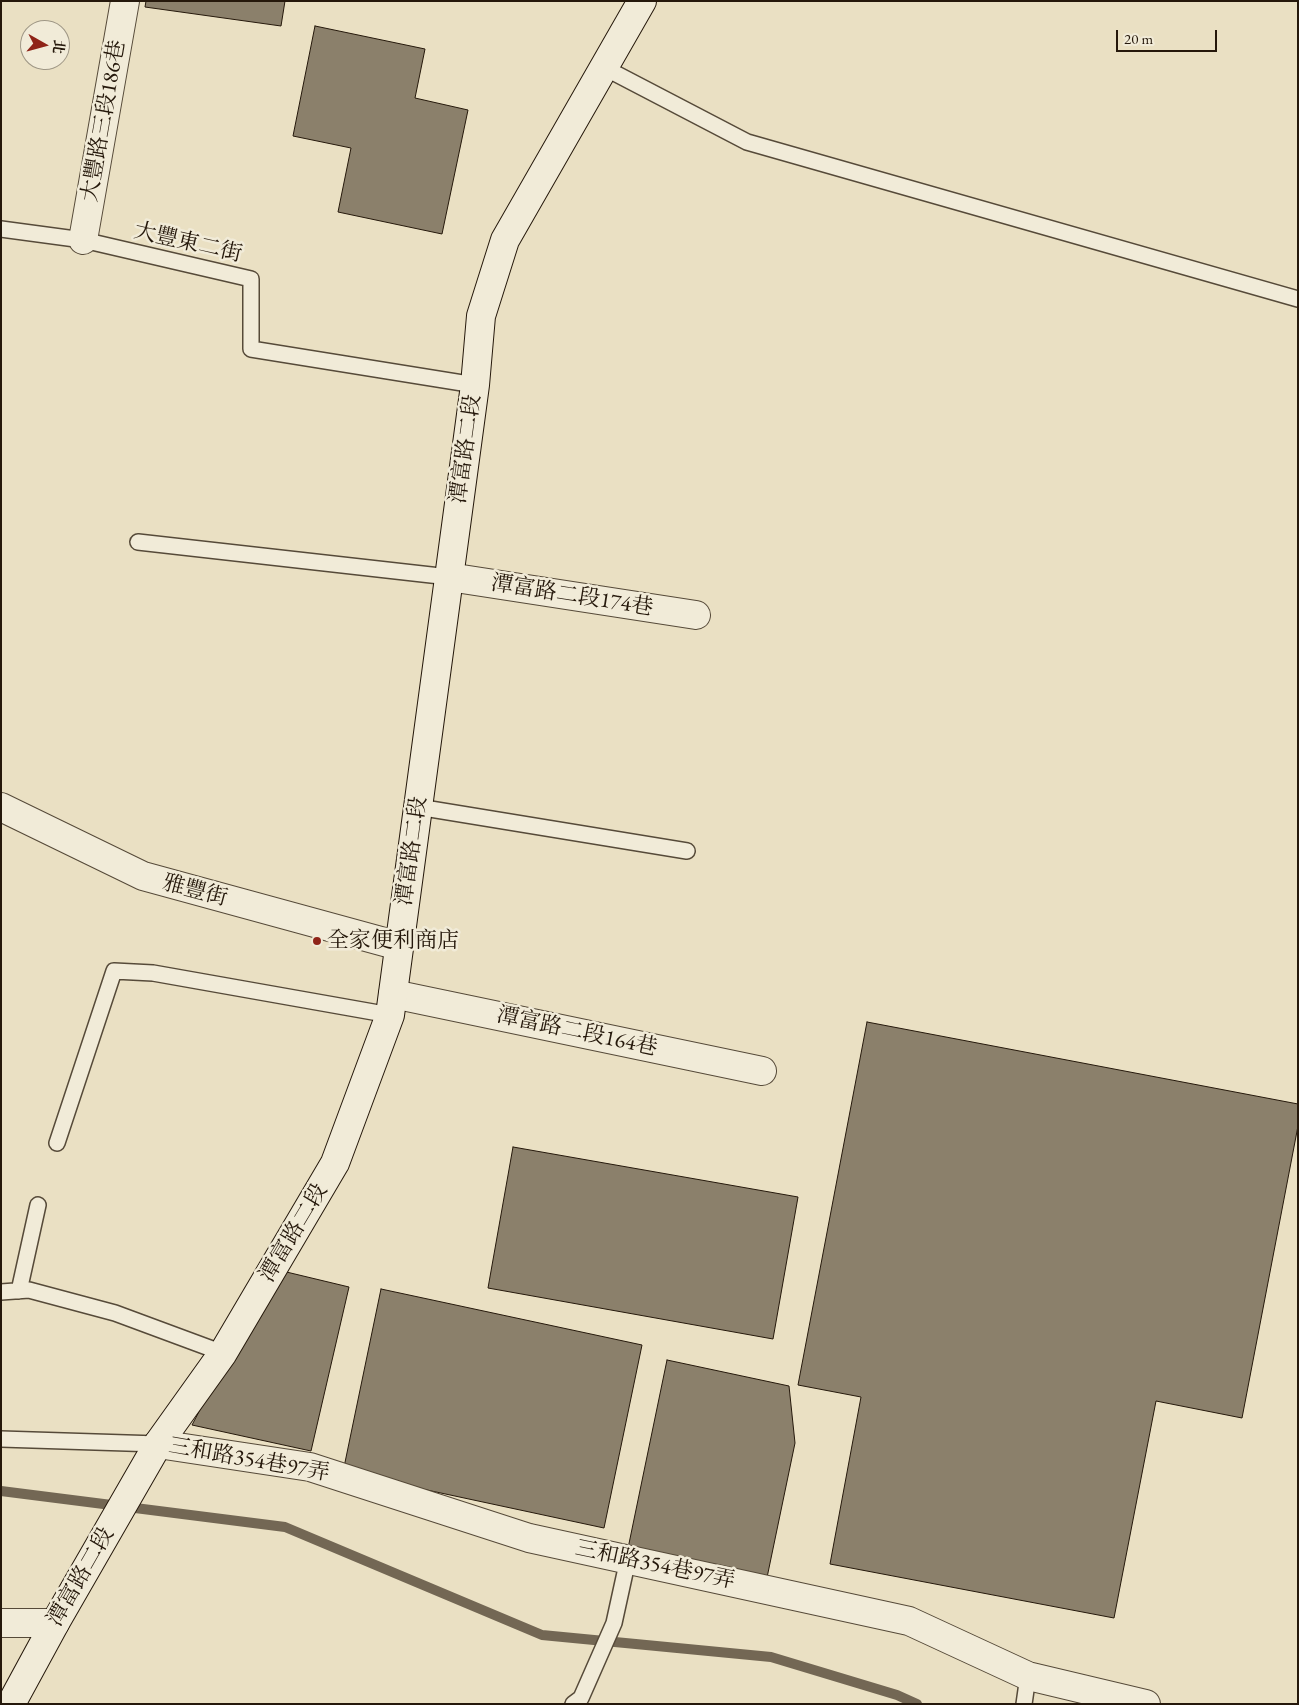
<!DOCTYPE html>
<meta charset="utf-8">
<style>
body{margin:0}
#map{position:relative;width:1299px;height:1705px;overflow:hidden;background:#eae0c3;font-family:"EB Garamond","Noto Serif TC",serif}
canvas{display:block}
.frame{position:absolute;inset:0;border:2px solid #25180b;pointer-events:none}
.north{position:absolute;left:20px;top:20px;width:50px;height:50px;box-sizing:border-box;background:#f1ebd8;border:1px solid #9f9786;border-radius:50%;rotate:97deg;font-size:14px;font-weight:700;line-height:20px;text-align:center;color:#25180b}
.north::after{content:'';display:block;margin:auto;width:18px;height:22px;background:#8f2418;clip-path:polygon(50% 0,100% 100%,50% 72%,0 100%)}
.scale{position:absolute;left:1116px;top:30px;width:101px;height:22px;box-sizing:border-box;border:2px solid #25180b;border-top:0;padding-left:6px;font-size:15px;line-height:18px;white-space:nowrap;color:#25180b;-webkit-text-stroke:4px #f1ebd8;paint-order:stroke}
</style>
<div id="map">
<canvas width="1299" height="1705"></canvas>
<div class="frame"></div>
<div class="north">北</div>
<div class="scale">20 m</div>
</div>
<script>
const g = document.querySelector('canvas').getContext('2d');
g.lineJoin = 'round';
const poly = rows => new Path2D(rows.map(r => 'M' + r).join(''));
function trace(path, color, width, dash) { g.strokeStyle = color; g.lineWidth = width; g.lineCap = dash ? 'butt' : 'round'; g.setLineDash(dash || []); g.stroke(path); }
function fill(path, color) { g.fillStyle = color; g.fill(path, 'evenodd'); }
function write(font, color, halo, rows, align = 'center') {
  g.font = font + ' "EB Garamond","Noto Serif TC",serif'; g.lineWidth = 5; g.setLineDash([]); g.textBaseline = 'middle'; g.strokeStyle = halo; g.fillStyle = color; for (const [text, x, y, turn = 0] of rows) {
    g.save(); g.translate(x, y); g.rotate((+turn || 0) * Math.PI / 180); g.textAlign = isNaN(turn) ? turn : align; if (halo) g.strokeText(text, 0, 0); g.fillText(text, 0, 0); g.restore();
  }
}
trace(poly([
 [1,1491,285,1527,542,1635,771,1657,897,1695,917,1704]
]), '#736754', 10);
const building = poly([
 [146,1,285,1,281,26,145,7,146,1],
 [315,26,425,49,415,98,468,110,442,234,338,212,351,148,293,136,315,26],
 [867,1022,1298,1104,1298,1126,1242,1418,1156,1401,1114,1618,830,1564,861,1397,798,1385,867,1022],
 [513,1147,798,1197,773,1339,488,1288,513,1147],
 [274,1269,349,1287,311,1451,192,1425,274,1269],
 [381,1289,642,1345,604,1528,343,1472,381,1289],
 [667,1360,789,1386,795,1443,764,1592,626,1558,667,1360]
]);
fill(building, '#8b806b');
trace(building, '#25180b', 1);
const lane = poly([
 [605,68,747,142,1298,299],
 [1,229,83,240,251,279,251,349,475,385],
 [138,542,449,577],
 [418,807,687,851],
 [57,1143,114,971,153,973,390,1015],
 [19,1291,38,1205],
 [1,1292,29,1290,115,1313,223,1353],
 [1,1439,158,1444],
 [573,1704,581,1698,614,1623,628,1559],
 [1024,1704,1028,1676]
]);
const street = poly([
 [83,240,125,1],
 [449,577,696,615],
 [1,807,143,876,399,946],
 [393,994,762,1071],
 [158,1444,310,1467,529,1538,909,1621,1028,1676,1146,1704],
 [1,1623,55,1623]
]);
const secondary = poly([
 [11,1704,55,1623,158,1444,223,1353,335,1163,390,1015,475,385,481,316,505,240,642,1]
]);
trace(lane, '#564a39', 18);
trace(street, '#564a39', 30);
trace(secondary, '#25180b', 30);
trace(lane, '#f1ebd8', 15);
trace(street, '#f1ebd8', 28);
trace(secondary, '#f1ebd8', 28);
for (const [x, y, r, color] of [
 [317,941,5,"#8f2418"]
]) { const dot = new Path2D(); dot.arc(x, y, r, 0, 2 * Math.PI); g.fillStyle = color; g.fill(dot); trace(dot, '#f1ebd8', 2); }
write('22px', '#25180b', '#f1ebd8', [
 ["大豐路三段186巷",104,121,-80],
 ["大豐東二街",188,243,13],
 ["潭富路二段",466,449,-82],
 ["潭富路二段174巷",572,596,9],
 ["潭富路二段",412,851,-82],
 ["雅豐街",195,891,15],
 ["潭富路二段164巷",577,1032,12],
 ["潭富路二段",294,1233,-59],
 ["三和路354巷97弄",249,1460,10],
 ["三和路354巷97弄",655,1565,12],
 ["潭富路二段",81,1577,-60]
]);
write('22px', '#25180b', '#f1ebd8', [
 ["全家便利商店",327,941]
], 'left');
</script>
